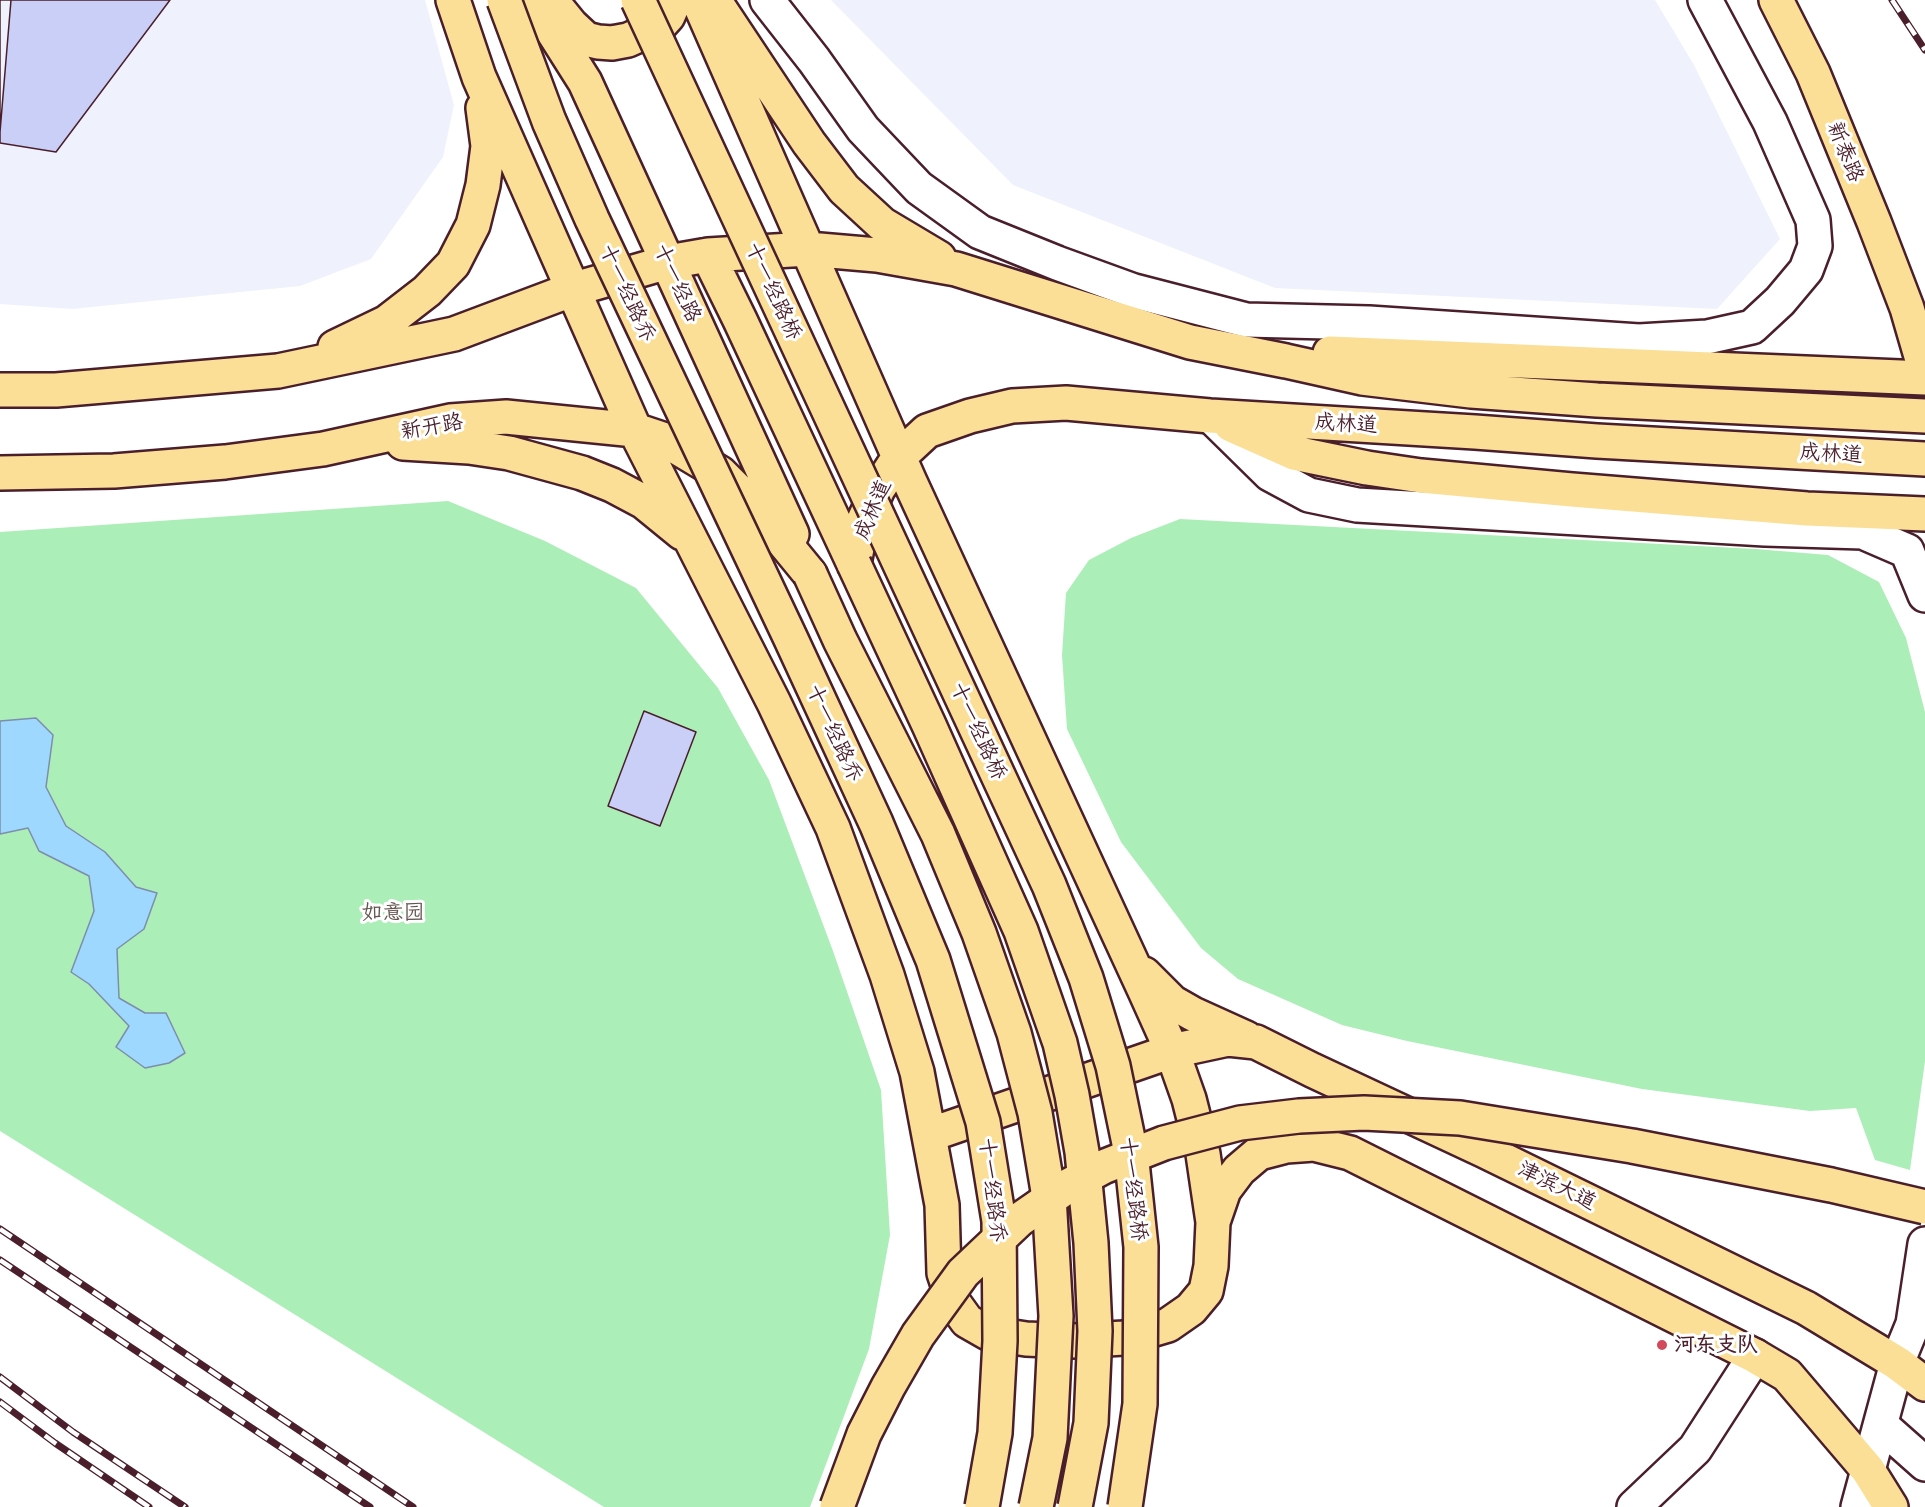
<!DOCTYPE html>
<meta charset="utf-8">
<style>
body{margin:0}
canvas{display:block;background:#fff}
</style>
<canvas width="1925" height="1507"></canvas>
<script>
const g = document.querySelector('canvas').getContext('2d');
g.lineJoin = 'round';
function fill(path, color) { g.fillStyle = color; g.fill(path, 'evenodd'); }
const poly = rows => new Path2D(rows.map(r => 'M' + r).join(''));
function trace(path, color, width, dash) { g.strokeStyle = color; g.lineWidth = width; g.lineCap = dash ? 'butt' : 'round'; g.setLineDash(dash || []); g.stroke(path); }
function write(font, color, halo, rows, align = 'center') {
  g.font = font + ' "Comic Neue","LXGW WenKai TC",sans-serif'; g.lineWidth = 6; g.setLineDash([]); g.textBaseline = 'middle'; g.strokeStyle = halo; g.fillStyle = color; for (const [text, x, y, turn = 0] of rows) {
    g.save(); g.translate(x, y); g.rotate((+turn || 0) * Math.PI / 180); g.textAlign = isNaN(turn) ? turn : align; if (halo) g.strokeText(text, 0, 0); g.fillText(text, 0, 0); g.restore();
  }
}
fill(poly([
 [0,0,425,0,454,105,443,157,371,259,300,286,72,309,0,304],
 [831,0,1655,0,1694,65,1780,239,1717,309,1275,288,1013,185]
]), '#eff1fd');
fill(poly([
 [448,501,545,541,636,588,718,688,769,780,833,951,881,1090,890,1235,869,1349,810,1507,604,1507,0,1131,0,532],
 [1180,519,1756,549,1828,555,1879,582,1906,638,1925,712,1925,1061,1910,1170,1875,1160,1856,1108,1810,1111,1642,1089,1407,1041,1342,1025,1238,979,1201,948,1121,842,1067,729,1062,655,1066,593,1089,560,1131,538]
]), '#aceeb7');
const water = poly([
 [36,718,53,735,46,787,66,826,105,852,136,887,157,893,144,929,117,949,119,998,145,1013,166,1013,185,1053,169,1063,145,1068,116,1047,129,1026,89,984,71,972,94,911,89,876,39,851,28,828,0,834,0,721,36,718]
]);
fill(water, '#9ed8ff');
trace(water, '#7c8eaa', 1.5);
const building = poly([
 [0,0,170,0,56,152,0,143,0,0],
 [0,0,11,0,0,132,0,0],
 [644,711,696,732,660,826,608,806,644,711]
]);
fill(building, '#cacff7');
trace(building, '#4a1f2b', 1.5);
const minor = poly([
 [767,0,814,60,863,129,919,188,980,232,1057,263,1134,291,1246,320,1369,323,1639,341,1707,337,1752,327,1780,301,1806,270,1815,246,1813,220,1770,122,1705,0],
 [1212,417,1270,474,1309,495,1357,505,1765,529,1863,532,1907,551,1925,595],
 [1881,1425,1925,1464],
 [1634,1507,1695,1449,1755,1356],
 [1858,1507,1897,1363,1913,1324,1925,1244]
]);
const major = poly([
 [453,0,479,77,635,430,774,703,833,828,887,975,917,1072,942,1205,944,1273,954,1303,967,1321,988,1333,1026,1339,1072,1341,1124,1338,1168,1325,1191,1309,1206,1291,1211,1266,1213,1222,1203,1154,1189,1099,1172,1051,1145,991,910,482,698,0],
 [530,0,554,33,585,82,792,534],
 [714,0,809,143,844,189,882,224,939,258],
 [554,4,571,25,586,39,598,42,612,43,628,40,659,26,668,16,675,0],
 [708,255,740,320,854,564],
 [335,347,387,322,427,291,453,264,473,225,483,185,488,146,483,108],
 [1330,353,1925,378],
 [0,390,56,390,278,371,454,334,571,290,668,262,708,255,808,249,877,255,956,269,1190,342,1286,361,1362,378,1471,391,1597,400,1925,416],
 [1231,425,1294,453,1367,468,1421,476,1572,490,1807,509,1925,514],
 [403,443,469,447,509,453,582,473,612,485,644,502,682,533],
 [0,473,114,471,225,462,323,449,450,421,506,417,635,430,665,440,720,473,759,512,810,574],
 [854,564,861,527,878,489,899,457,927,431,970,416,1012,406,1066,403,1210,416,1475,432,1597,441,1925,459],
 [1144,974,1172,1002,1193,1014,1246,1038],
 [929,1135,1172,1051,1228,1039,1256,1042,1312,1070,1483,1150,1806,1308,1897,1363,1925,1384],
 [1213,1222,1224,1190,1239,1170,1259,1153,1286,1146,1314,1144,1350,1153,1755,1356,1787,1375,1868,1470,1891,1507]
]);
const highway = poly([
 [1776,0,1813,73,1874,222,1907,308,1925,370]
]);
trace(minor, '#4a1f2b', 38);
trace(major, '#4a1f2b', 38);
trace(highway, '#4a1f2b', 38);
trace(minor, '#fff', 33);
trace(major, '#fbdf96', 33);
trace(highway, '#fbdf96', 33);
const rail = poly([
 [1892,0,1925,50],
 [0,1229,413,1507],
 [0,1260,370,1507],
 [0,1377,73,1432,185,1507],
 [0,1402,55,1443,149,1507]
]);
trace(rail, '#4a1f2b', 7);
trace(rail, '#fff', 4.5, [14]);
const majorBridge = poly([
 [504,0,549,121,592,219,790,637,876,823,933,960,983,1122,999,1221,1000,1341,995,1433,982,1507],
 [638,0,1049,885,1086,978,1113,1066,1131,1153,1141,1247,1140,1404,1125,1507],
 [854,564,929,725,1021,931,1060,1043,1072,1095,1082,1152,1091,1243,1095,1331,1091,1423,1075,1507],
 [810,574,840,640,938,834,979,933,1014,1033,1035,1113,1049,1197,1056,1316,1050,1438,1036,1507]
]);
const highwayBridge = poly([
 [837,1507,864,1434,888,1387,918,1335,963,1273,1019,1220,1068,1186,1103,1167,1164,1143,1240,1123,1299,1116,1364,1113,1460,1118,1632,1146,1831,1185,1925,1207]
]);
trace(majorBridge, '#4a1f2b', 38, []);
trace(highwayBridge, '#4a1f2b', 38, []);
trace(majorBridge, '#fbdf96', 33);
trace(highwayBridge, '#fbdf96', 33);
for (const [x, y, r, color] of [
 [1662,1345,6,"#d1495b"]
]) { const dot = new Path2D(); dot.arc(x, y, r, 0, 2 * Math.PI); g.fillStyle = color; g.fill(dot); trace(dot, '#fff', 2); }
write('21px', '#4a1f2b', '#fff', [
 ["新泰路",1845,152,68],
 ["十一经路",677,283,65],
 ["十一经路桥",773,291,65],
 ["十一经路乔",627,293,65],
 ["成林道",1346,424,3],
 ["新开路",432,427,-10],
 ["成林道",1831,454,3],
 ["成林道",873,510,-67],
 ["十一经路桥",978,731,65],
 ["十一经路乔",834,733,65],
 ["津滨大道",1557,1186,26],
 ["十一经路桥",1133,1189,83],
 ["十一经路乔",992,1190,83]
]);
write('21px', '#62534e', '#fff', [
 ["如意园",393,913]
]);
write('bold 21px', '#4a1f2b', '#fff', [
 ["河东支队",1674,1345]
], 'left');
</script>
